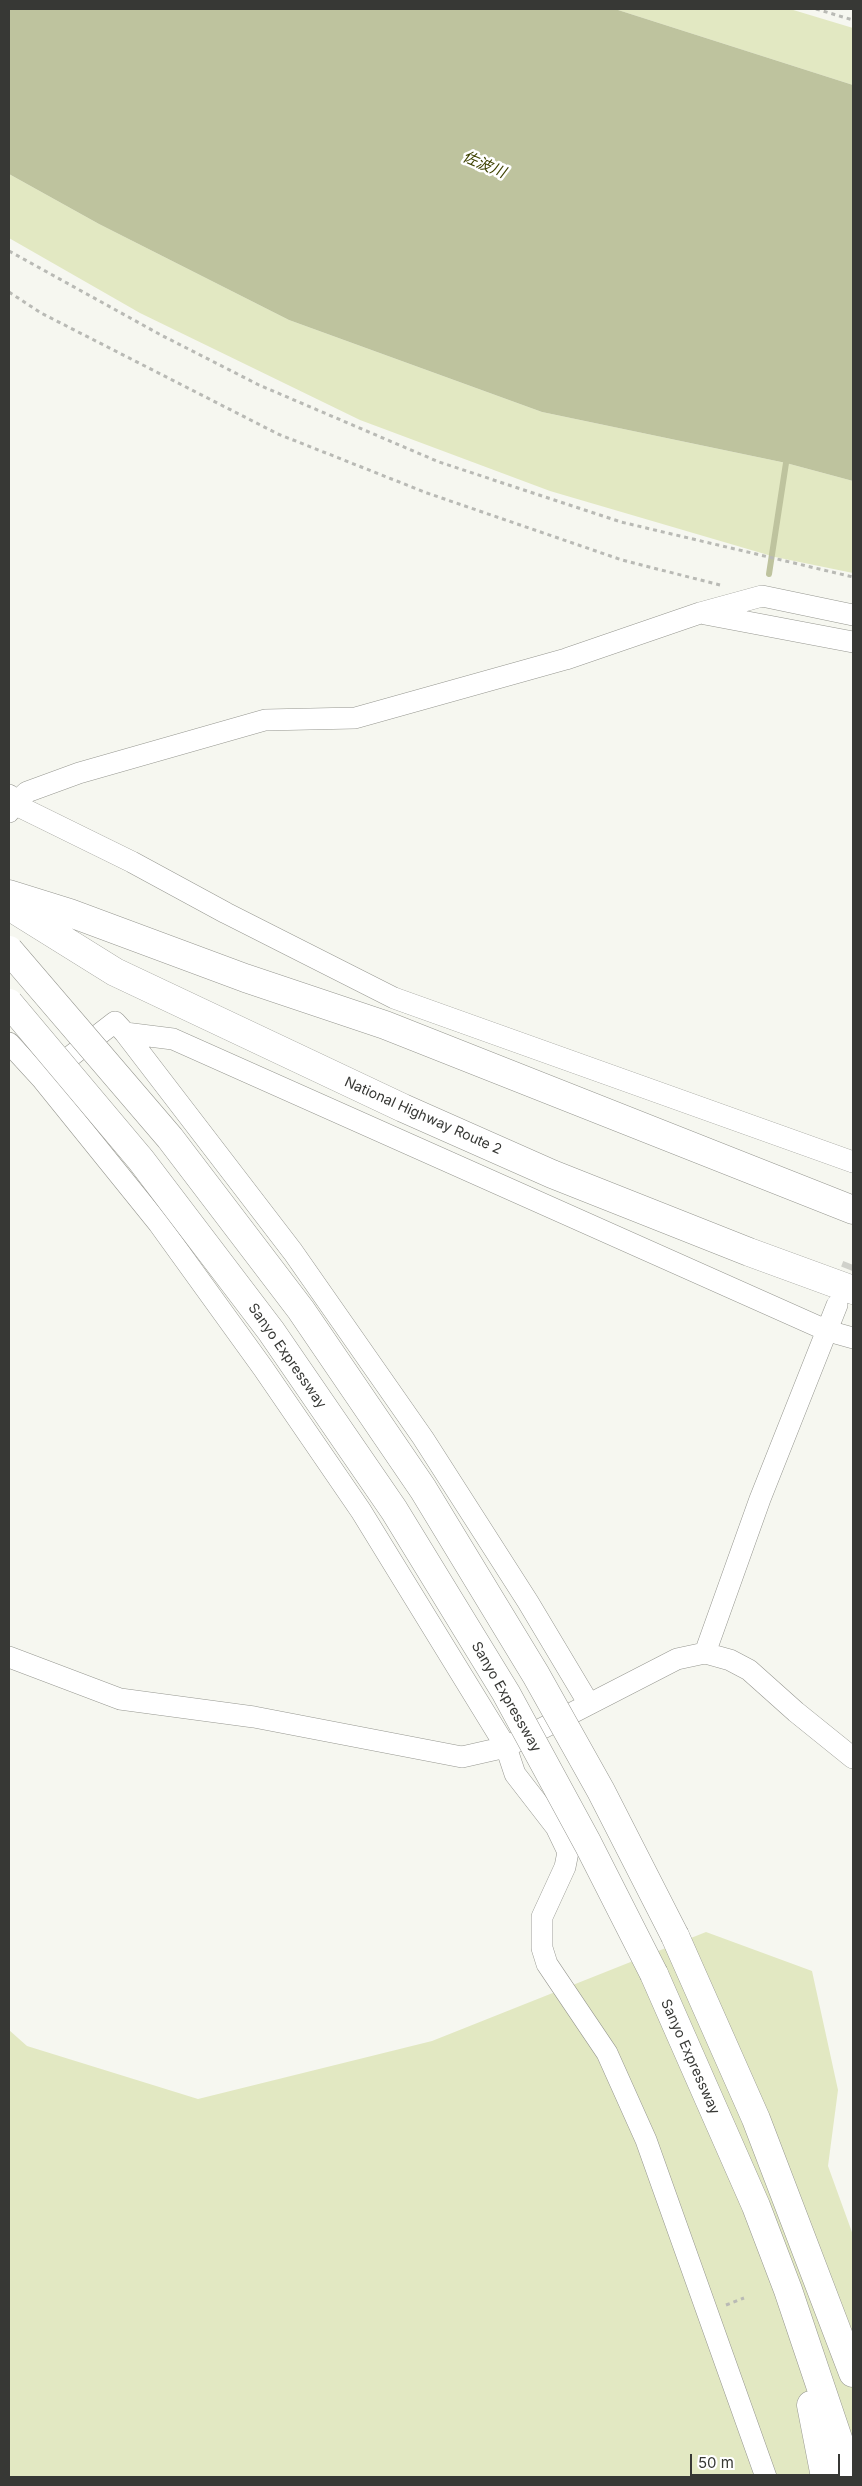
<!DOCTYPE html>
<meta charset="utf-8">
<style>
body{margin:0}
#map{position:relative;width:862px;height:2486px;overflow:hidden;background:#f6f7f0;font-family:Inter,sans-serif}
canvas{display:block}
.frame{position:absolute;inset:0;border:10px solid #373835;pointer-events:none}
.scale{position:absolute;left:690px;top:2454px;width:150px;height:22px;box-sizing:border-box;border:2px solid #373835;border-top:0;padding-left:6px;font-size:15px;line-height:18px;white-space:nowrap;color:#373835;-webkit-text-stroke:4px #fff;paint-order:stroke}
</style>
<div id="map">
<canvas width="862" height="2486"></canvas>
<div class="frame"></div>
<div class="scale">50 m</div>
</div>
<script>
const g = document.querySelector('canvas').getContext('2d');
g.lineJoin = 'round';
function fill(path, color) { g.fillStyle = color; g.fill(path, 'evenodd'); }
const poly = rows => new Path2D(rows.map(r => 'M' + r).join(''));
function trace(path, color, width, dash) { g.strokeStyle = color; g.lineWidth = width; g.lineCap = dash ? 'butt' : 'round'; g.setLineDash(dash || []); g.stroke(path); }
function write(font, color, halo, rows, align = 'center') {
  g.font = font + ' Inter,"Noto Sans JP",sans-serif'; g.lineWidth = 5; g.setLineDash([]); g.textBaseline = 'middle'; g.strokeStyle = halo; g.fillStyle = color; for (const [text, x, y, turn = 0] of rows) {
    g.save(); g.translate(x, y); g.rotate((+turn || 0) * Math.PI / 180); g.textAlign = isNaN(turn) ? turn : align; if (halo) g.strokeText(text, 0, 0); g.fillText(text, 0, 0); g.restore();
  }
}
fill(poly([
 [615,9,790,9,853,28,853,85],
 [9,174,99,224,289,320,542,412,786,463,853,481,853,573,775,557,550,491,360,420,140,313,9,238],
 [706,1932,812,1971,838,2090,828,2166,853,2235,853,2477,9,2477,9,2030,27,2046,198,2099,432,2041]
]), '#e2e8c2');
fill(poly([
 [9,9,615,9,853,85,853,481,786,463,542,412,289,320,99,224,9,174]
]), '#bec39e');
trace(poly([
 [769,574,786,463]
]), '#bec39e', 6);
trace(poly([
 [839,1300,853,1265]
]), '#d0d1cb', 21, [21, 11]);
const minor = poly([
 [705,614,853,642],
 [9,795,14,804,132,862,226,913,394,998,853,1162],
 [9,812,14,804,27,792,79,773,265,720,355,718,566,659,700,613,762,596,853,615],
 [125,1033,173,1039,828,1331,853,1338],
 [9,1043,42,1079,159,1224,263,1368,361,1511,506,1747,515,1774,556,1827,568,1852,565,1867,542,1917,542,1948,547,1964,607,2053,646,2140,766,2477],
 [49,1073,115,1022,125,1033,293,1252,423,1438,528,1602,589,1704],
 [705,1653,760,1499,837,1305],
 [9,1657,120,1699,254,1717,462,1757,506,1747,677,1659,705,1653,730,1660,749,1670,796,1712,853,1758]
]);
const highway = poly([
 [9,894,70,913,245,978,385,1025,853,1210],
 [9,906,115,972,403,1108,552,1174,749,1252,853,1290],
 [675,1936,756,2119,853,2373],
 [654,1974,756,2206,788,2290,851,2477],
 [811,2405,825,2477]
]);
trace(minor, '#969790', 22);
trace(highway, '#969790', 29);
trace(poly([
 [816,9,853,20],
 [9,251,161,335,259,385,439,462,621,522,853,577],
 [9,292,41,313,278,434,427,493,622,560,720,585],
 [726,2305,744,2298]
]), '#b9bab5', 3, [4, 4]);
trace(minor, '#fff', 21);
trace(highway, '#fff', 28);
const highwayBridge = poly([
 [9,950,170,1138,301,1310,423,1489,536,1675,601,1791,675,1936],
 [9,1003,141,1160,271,1331,394,1510,506,1693,588,1844,654,1974]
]);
trace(highwayBridge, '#969790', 29, []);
trace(highwayBridge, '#fff', 28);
write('14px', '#373835', '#fff', [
 ["National Highway Route 2",423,1116,24],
 ["Sanyo Expressway",287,1356,55],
 ["Sanyo Expressway",506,1697,60],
 ["Sanyo Expressway",690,2057,66]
]);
write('italic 15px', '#404404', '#fff', [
 ["佐波川",484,165,23]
]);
</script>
